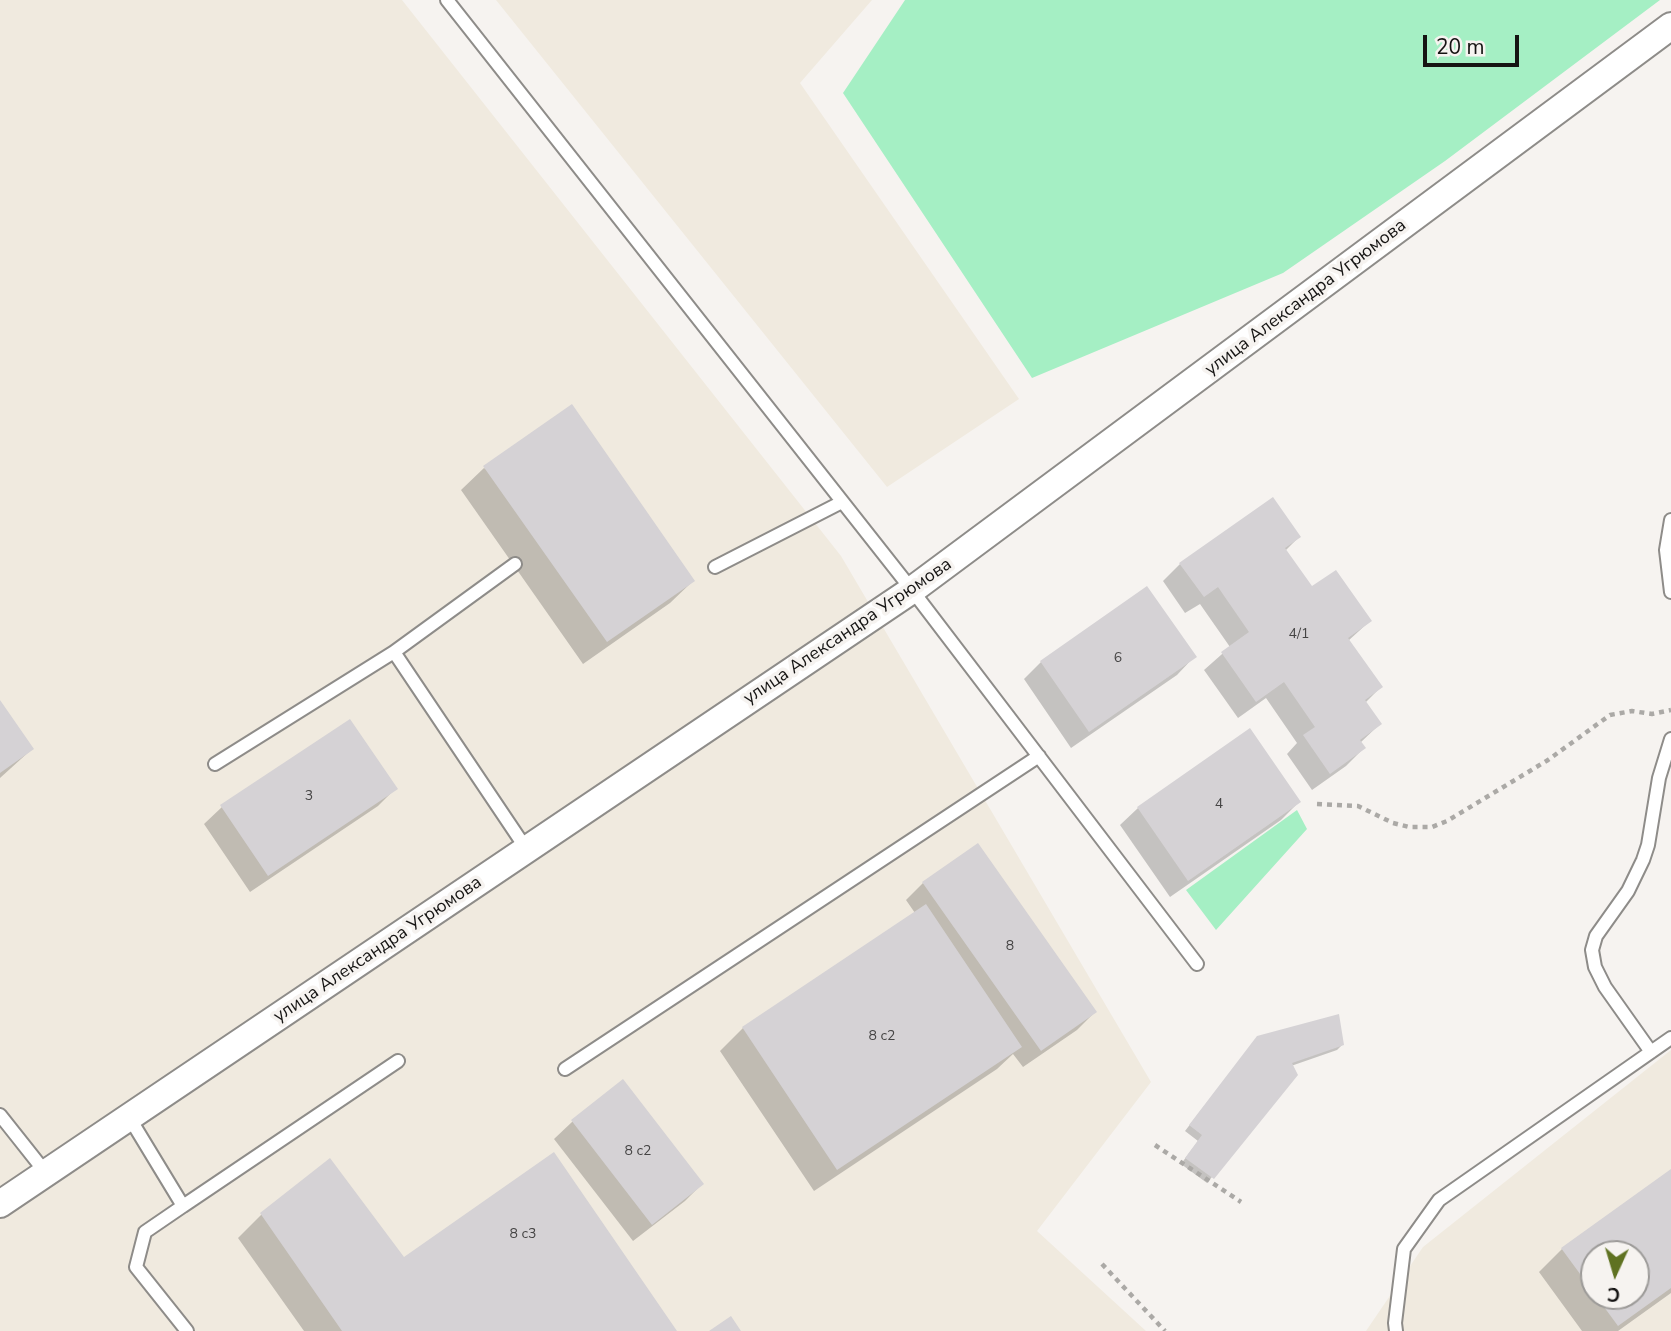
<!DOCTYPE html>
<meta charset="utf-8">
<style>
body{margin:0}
#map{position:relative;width:1671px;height:1331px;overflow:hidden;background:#f6f3f0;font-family:"Nunito Sans",sans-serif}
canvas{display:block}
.north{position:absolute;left:1580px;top:1240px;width:70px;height:70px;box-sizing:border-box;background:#f6f3f0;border:2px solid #9c9a98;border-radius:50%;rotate:184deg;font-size:19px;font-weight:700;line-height:28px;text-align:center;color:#151413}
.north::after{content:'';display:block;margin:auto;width:24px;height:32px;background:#5f7221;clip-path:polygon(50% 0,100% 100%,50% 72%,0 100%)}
.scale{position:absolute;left:1423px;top:35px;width:96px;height:32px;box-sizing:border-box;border:4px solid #151413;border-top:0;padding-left:9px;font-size:21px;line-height:24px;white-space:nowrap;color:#151413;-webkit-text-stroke:5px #f6f3f0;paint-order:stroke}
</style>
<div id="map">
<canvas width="1671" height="1331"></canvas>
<div class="north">С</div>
<div class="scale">20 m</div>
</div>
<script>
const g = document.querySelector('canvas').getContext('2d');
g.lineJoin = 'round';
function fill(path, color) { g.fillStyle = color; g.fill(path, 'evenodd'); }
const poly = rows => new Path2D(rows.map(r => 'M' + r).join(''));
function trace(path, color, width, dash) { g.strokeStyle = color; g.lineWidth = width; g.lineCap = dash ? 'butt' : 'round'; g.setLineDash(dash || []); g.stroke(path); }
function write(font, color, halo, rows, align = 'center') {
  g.font = font + ' "Nunito Sans",sans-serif'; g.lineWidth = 7; g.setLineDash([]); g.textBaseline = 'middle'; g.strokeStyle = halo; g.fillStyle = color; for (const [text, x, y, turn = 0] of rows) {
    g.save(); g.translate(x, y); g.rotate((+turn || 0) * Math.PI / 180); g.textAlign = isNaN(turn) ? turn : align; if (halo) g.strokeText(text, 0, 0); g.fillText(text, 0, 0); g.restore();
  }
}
fill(poly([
 [0,0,402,0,841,556,1151,1082,1037,1231,1146,1331,0,1331],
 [496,0,872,0,800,83,1019,399,887,487],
 [1671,1050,1671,1331,1366,1331,1423,1247],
 [1594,1254,1636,1254,1636,1296,1594,1296]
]), '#f0eadf');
fill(poly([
 [905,0,1660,0,1445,161,1283,273,1032,378,843,93],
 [1297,810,1307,829,1216,930,1186,890]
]), '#a5efc4');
fill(poly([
 [484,468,693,581,670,603,583,664,461,490],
 [1299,537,1285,551,1312,588,1370,621,1348,641,1381,687,1365,703,1380,724,1360,743,1364,748,1346,766,1312,790,1287,754,1297,743,1266,698,1238,718,1204,670,1230,647,1200,604,1185,613,1163,581,1180,564],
 [1194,657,1177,675,1071,748,1024,679,1041,662],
 [0,703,32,749,0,778],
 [1249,731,1299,802,1281,820,1170,897,1120,825,1138,808],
 [395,789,378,806,250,892,204,824,222,807],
 [923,883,1095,1012,1077,1030,1023,1067,1013,1054,997,1069,814,1191,720,1051,743,1028,915,913,906,900],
 [1252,1044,1342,1045,1337,1050,1291,1066,1296,1075,1207,1183,1181,1164,1198,1141,1185,1131],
 [623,1081,702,1184,685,1201,633,1241,554,1139,572,1122],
 [329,1160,404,1259,675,1331,304,1331,238,1238,261,1215],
 [1671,1171,1671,1293,1618,1331,1582,1331,1539,1272,1562,1249],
 [1594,1254,1636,1254,1636,1296,1594,1296]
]), '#0003');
fill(poly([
 [572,404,695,581,607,642,483,466],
 [1273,497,1301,537,1285,548,1312,586,1336,570,1372,621,1348,638,1383,687,1365,700,1382,724,1360,740,1366,748,1330,774,1303,735,1315,727,1284,682,1256,702,1221,652,1249,632,1218,587,1204,597,1179,563],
 [1147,586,1197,657,1089,732,1040,661],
 [0,700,34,749,0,773],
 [350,719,398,789,268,876,220,805],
 [1250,728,1301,802,1188,881,1137,807],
 [978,843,1097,1012,1041,1051,922,882],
 [926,904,1022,1047,837,1170,742,1027],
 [1339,1014,1344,1045,1292,1063,1298,1075,1214,1179,1185,1158,1202,1135,1189,1125,1257,1036],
 [623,1079,704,1184,652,1225,571,1120],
 [554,1152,677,1331,342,1331,260,1213,330,1158,404,1257],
 [1671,1169,1671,1288,1618,1326,1596,1296,1636,1296,1636,1254,1594,1254,1594,1293,1561,1248],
 [731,1316,741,1331,709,1331]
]), '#d5d2d5');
const service = poly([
 [447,0,912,590,1197,964],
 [1671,520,1666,550,1671,592],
 [715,567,842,502],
 [394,652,527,850],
 [215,764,394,652,515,564],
 [1651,1052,1605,987,1595,967,1592,950,1596,936,1628,891,1643,860,1648,845,1659,778,1671,739],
 [565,1069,1039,756],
 [0,1115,46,1173],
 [129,1117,183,1206,145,1232,136,1267,187,1331],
 [183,1206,398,1061],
 [1396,1331,1395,1323,1404,1249,1439,1200,1671,1038]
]);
const minor = poly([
 [0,1204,912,590,1671,26]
]);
trace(service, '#8e8c89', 16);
trace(minor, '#8e8c89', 30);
trace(poly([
 [1317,804,1358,806,1393,823,1409,827,1432,827,1447,821,1548,760,1610,715,1632,711,1652,714,1671,710],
 [1155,1145,1241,1202],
 [1102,1264,1165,1331]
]), '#aba9a6', 4.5, [5, 5]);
trace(service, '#fff', 12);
trace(minor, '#fff', 26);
write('14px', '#454444', null, [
 ["4/1",1299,635],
 ["6",1118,659],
 ["3",309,797],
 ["4",1219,805],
 ["8",1010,947],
 ["8 с2",882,1037],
 ["8 с2",638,1152],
 ["8 с3",523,1235]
]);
write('18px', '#151413', '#f6f3f0', [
 ["улица Александра Угрюмова",1306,298,-37],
 ["улица Александра Угрюмова",848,632,-34],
 ["улица Александра Угрюмова",378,950,-34]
]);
</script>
